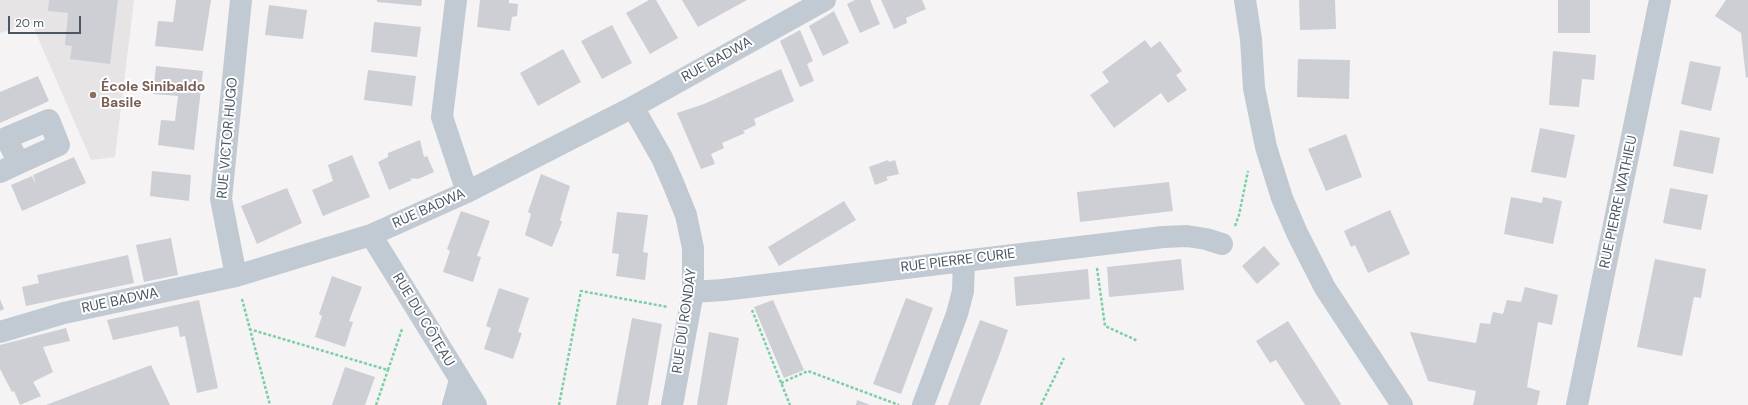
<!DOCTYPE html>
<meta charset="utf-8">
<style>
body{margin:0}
#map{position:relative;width:1748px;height:405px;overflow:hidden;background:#f5f3f3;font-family:"DM Sans",sans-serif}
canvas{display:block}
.scale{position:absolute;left:8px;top:16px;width:73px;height:18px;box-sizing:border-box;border:2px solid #4a5661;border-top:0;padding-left:5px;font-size:12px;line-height:14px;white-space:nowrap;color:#4a5661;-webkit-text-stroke:3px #fff;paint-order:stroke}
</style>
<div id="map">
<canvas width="1748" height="405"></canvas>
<div class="scale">20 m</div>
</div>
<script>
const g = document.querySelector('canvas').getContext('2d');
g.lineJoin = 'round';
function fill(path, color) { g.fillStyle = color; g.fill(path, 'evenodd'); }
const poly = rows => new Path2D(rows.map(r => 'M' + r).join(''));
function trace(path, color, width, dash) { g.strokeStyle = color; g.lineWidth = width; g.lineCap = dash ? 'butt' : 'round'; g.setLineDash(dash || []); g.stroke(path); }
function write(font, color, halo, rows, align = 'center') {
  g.font = font + ' "DM Sans",sans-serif'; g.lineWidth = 4; g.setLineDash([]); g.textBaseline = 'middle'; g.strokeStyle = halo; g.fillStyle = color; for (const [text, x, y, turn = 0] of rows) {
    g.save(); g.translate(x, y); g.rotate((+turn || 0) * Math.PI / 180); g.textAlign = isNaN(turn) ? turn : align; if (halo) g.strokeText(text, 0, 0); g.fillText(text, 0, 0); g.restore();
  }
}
fill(poly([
 [0,0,134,0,115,157,91,160,32,24,0,33]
]), '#e6e4e5');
fill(poly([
 [49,0,118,0,110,64,70,59,72,46,65,45,68,13,48,11],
 [176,0,211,0,203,51,155,46,158,21,173,22],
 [377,0,422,0,421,6,377,2],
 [480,0,509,0,509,3,518,4,517,16,512,17,510,31,477,27],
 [649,0,656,0,678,38,650,54,626,13],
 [682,0,747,0,698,27],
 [855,0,870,0,880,24,860,33,847,4],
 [881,0,922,0,926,9,906,18,907,23,894,29],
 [1299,0,1335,0,1336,29,1300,30],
 [1558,0,1590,0,1590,33,1558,33],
 [1726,0,1748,0,1748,77,1746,78,1741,33,1715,16],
 [269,5,307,10,303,39,265,35],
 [834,11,849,43,823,56,809,26],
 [374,22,421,27,417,57,371,52],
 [612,25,632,63,602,79,581,41],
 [800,30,813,61,807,64,814,81,800,87,780,41],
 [1145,40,1151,48,1160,41,1182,71,1176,75,1187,90,1168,103,1161,93,1114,128,1090,95,1109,82,1102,72],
 [563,49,581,82,538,106,520,73],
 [1553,51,1596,55,1594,80,1582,79,1579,107,1549,105],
 [1298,59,1350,60,1349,99,1297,97],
 [1690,61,1721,67,1711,111,1681,104],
 [156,66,203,71,194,150,158,145,161,120,175,121,178,96,153,94],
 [781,69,794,101,754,119,756,125,743,131,745,133,722,143,724,148,711,154,715,164,701,169,677,113,704,104],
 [368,70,416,76,412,106,364,100],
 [38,76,49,101,0,123,0,92],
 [1540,128,1575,135,1566,178,1531,172],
 [1680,130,1720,138,1713,174,1673,166],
 [1346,134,1362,177,1326,191,1308,149],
 [420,140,424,157,427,156,434,172,418,179,410,178,412,180,389,190,378,162,388,157,388,153],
 [352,155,370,197,323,216,312,190,333,181,328,165],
 [74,157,86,183,22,211,11,185,32,176,36,185,33,175],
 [888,160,889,162,895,160,899,174,886,177,888,180,875,185,869,167],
 [152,171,191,175,189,201,150,196],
 [541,174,570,186,560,220,562,222,552,247,525,235,531,214,528,212],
 [1169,182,1173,211,1080,222,1077,192],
 [287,188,302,223,257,244,241,206],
 [1670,188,1708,195,1701,230,1663,223],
 [1511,197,1542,203,1543,197,1562,201,1553,244,1504,234],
 [844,201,856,220,779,266,768,247],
 [1390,210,1410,254,1368,273,1355,245,1351,247,1344,231],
 [461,211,490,221,477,256,481,257,473,282,443,272,450,251,447,249],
 [617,212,648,215,643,252,648,253,645,280,616,276,619,254,612,253],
 [171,238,178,275,144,282,136,245],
 [1264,246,1280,264,1257,284,1242,266],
 [128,255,134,283,26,306,22,287,39,283,37,275],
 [1181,259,1184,290,1109,297,1107,267],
 [1655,259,1706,269,1701,298,1694,297,1682,356,1637,347],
 [1088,269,1090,299,1016,306,1014,277],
 [332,276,362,287,349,321,353,322,345,347,315,337,322,316,319,314],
 [1525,287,1558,295,1552,325,1538,322,1527,387,1540,391,1537,405,1473,405,1476,391,1428,381,1410,332,1476,343,1480,323,1490,324,1493,312,1503,314,1507,300,1521,302],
 [499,288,529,298,518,332,522,333,513,359,484,349,491,328,486,326],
 [906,298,933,308,901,394,873,384],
 [0,299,4,309,0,311],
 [199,300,218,388,197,393,185,336,180,337,178,326,113,340,107,320],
 [773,300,804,370,784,378,754,307],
 [632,318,662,324,648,405,616,405],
 [980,320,1008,330,1000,353,980,405,948,405],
 [1288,321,1341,404,1340,405,1305,405,1276,360,1270,363,1256,341],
 [66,328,70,341,43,347,53,372,33,382,41,396,20,405,14,391,12,392,0,369,0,345],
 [709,332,739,338,727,405,697,405],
 [151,365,170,405,46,405],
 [345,367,375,377,365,405,332,405],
 [857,400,870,405,856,405]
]), '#cdcfd5');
trace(poly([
 [1235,226,1239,215,1248,171],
 [1097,268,1105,326,1138,341],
 [242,299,270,405],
 [752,310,790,405],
 [249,329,388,370,402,329],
 [781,383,808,371,899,405],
 [376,405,388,370],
 [559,405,581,291,668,307],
 [1041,405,1064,358]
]), '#7ad0a6', 2.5, [3, 2]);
trace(poly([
 [456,0,442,117,467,192],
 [1245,0,1251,39,1254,88,1266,147,1282,198,1297,233,1325,288,1402,405],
 [633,107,662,158,673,183,686,215,693,248,693,292,672,405],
 [0,172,19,163,59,145,49,120,6,138,19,163],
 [371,235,476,405],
 [236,276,221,199,241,0],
 [693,292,723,290,1163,237,1187,236,1206,239,1222,244],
 [0,332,64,313,236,276,371,235,467,192,633,107,825,0],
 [453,405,460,380],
 [923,405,957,314,963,291,964,261]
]), '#c1cad2', 22);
trace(poly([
 [1577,405,1660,0]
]), '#c1cad2', 22);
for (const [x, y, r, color] of [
 [93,95,4,"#8d6e63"]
]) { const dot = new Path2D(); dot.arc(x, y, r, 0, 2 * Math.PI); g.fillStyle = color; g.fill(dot); trace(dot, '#fff', 1.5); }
write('14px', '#4a5661', '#fff', [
 ["RUE BADWA",717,60,-29],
 ["RUE VICTOR HUGO",228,138,-85],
 ["RUE PIERRE WATHIEU",1619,202,-78],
 ["RUE BADWA",429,209,-24],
 ["RUE PIERRE CURIE",958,261,-7],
 ["RUE BADWA",120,301,-12],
 ["RUE DU CÔTEAU",423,320,59],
 ["RUE DU RONDAY",685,321,-82]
]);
write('bold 14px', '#785e54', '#fff', [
 ["École Sinibaldo",101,87],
 ["Basile",101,103]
], 'left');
</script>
